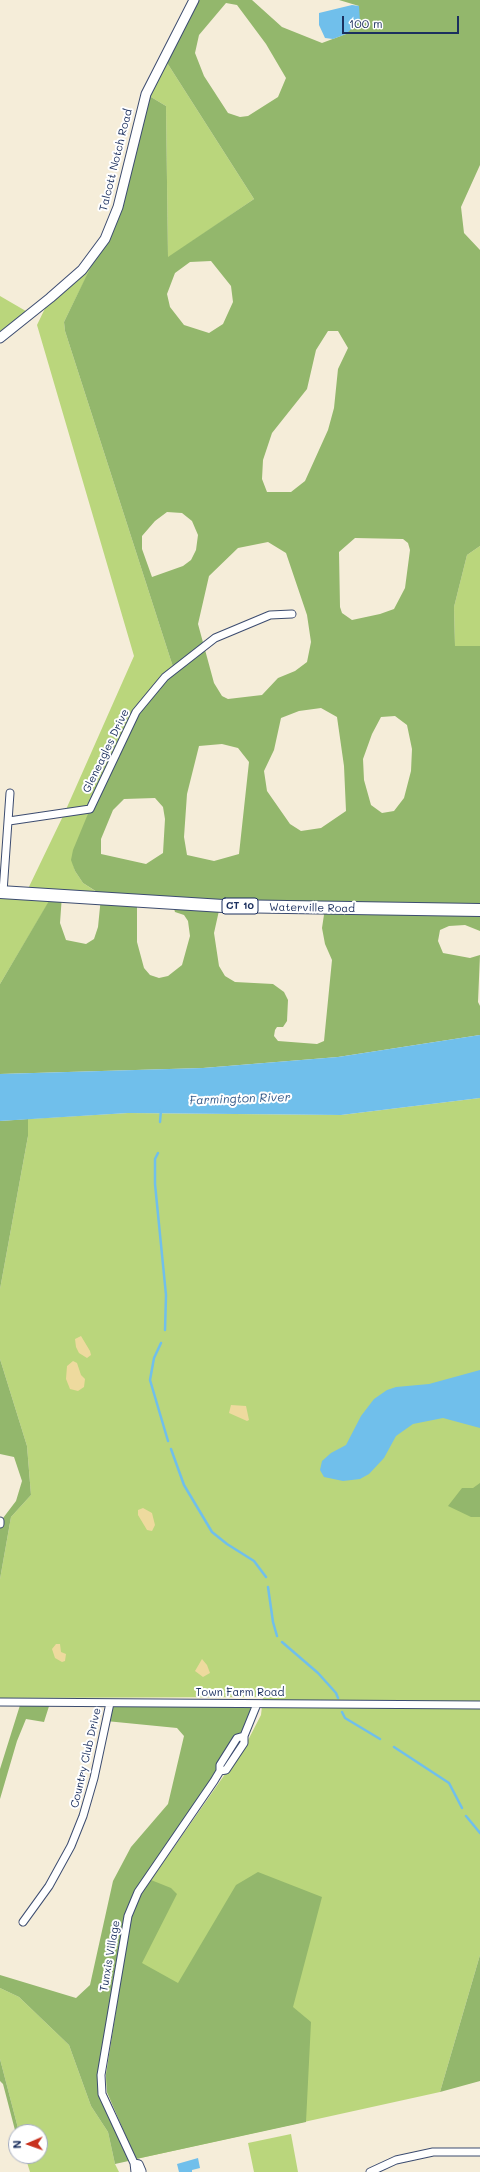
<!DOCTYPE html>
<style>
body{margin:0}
#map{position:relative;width:480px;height:2172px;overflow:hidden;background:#f5edd9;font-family:Mali,sans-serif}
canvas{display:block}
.north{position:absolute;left:8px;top:2124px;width:40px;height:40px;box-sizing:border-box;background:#fff;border:1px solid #a4acbf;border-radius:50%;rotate:268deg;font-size:11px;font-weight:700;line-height:16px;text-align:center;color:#1b2f5e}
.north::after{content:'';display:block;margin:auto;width:14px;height:18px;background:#c8321e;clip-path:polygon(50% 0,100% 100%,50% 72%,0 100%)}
.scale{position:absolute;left:342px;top:16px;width:117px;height:18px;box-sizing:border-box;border:2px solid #1b2f5e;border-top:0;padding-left:5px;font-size:12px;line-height:14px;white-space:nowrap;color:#1b2f5e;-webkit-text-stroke:3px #fff;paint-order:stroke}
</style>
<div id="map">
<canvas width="480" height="2172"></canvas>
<div class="north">N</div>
<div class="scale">100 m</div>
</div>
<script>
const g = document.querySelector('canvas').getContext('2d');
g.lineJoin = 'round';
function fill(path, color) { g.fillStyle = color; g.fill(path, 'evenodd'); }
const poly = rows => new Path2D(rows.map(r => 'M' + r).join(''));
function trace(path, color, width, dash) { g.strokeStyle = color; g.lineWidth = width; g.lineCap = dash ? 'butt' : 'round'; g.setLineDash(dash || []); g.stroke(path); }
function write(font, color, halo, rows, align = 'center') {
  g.font = font + ' Mali,sans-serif'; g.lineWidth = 4; g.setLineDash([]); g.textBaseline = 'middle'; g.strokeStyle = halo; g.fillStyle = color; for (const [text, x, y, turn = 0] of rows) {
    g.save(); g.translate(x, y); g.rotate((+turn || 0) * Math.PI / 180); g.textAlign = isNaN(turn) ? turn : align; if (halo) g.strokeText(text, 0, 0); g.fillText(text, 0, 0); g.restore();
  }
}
fill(poly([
 [164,58,254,199,168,258,166,106,146,94],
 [105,239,64,322,65,331,174,670,72,860,75,871,83,883,106,898,53,895,0,984,0,892,26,893,64,814,134,656,37,325,50,298],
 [0,296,31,314,0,338],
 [480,546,480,646,455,646,454,607,467,555],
 [480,1098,480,1955,440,2092,136,2159,107,2092,106,2075,131,1916,142,1893,246,1744,261,1715,263,1697,0,1698,0,1579,11,1517,31,1495,27,1446,0,1359,0,1289,28,1136,28,1119,128,1113,341,1115],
 [0,1988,19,1997,69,2045,91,2106,108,2132,115,2164,119,2172,30,2172,25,2156,40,2156,40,2132,19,2132,0,2059],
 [291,2134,298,2172,254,2172,248,2143]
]), '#bad67c');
fill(poly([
 [194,0,252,0,282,27,322,43,346,34,359,6,339,0,480,0,480,165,461,207,464,233,480,250,480,546,467,555,454,607,455,646,480,646,480,931,465,925,449,926,440,930,438,941,443,953,470,958,480,955,478,1002,480,1006,480,1035,338,1057,203,1068,0,1074,0,984,53,894,62,895,60,923,66,940,86,944,94,939,98,927,101,897,105,897,83,883,75,871,71,860,73,850,90,809,136,712,174,670,65,331,64,322,112,223,146,94,166,106,168,257,254,199,164,58],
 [226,3,237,5,266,44,286,78,278,97,248,116,240,117,228,113,204,76,195,53,199,35],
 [211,261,231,286,233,302,223,324,209,333,184,325,170,307,167,294,175,273,190,262],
 [328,331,338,331,348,348,338,369,334,408,328,430,305,481,291,492,267,492,262,479,263,460,272,433,307,389,316,350],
 [167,512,182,513,192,521,198,535,196,550,191,560,183,566,152,577,142,549,142,536,155,521],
 [355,538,403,539,408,543,410,550,405,588,394,609,380,614,352,620,342,613,340,607,339,552],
 [268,542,286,553,307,615,311,642,307,662,295,671,278,678,262,695,228,699,222,696,214,683,198,624,209,576,238,548],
 [321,708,337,717,344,766,346,811,321,828,301,831,290,824,267,791,264,771,274,750,281,718,299,711],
 [395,716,407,725,412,749,411,771,404,798,394,811,382,813,371,805,364,780,363,759,372,734,381,717],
 [222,744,238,748,249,762,239,854,214,861,187,855,184,837,187,794,199,746],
 [155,798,163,807,165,819,163,853,146,864,101,854,101,839,113,810,124,799],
 [137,900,172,902,175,912,184,915,188,921,190,936,182,965,168,976,159,978,150,975,144,968,137,942],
 [220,906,325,908,322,928,325,944,332,960,324,1041,317,1044,278,1041,274,1036,275,1030,277,1027,283,1027,287,1021,288,1000,284,992,273,984,235,982,225,976,219,966,214,933],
 [28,1119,28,1136,0,1289,0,1121],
 [0,1359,27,1446,31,1495,11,1517,0,1579,0,1522,16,1501,22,1481,14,1457,0,1454],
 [480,1483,480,1517,471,1517,448,1506,462,1488,473,1488],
 [21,1702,50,1703,44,1722,26,1719,17,1741,0,1799,0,1769],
 [110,1703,257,1704,244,1736,237,1738,220,1771,138,1892,128,1916,101,2075,102,2094,133,2160,115,2164,108,2132,91,2106,69,2045,19,1997,0,1988,0,1975,76,1998,90,1985,113,1881,131,1847,168,1804,184,1736,177,1728,106,1721],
 [258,1872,322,1897,293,2007,311,2022,306,2122,136,2159,107,2092,106,2075,131,1916,142,1893,151,1880,171,1888,177,1894,142,1963,178,1983,236,1885],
 [480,1955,480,2081,440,2092],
 [0,2059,19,2132,16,2134,3,2084,0,2081]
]), '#93b76c');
fill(poly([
 [81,1336,90,1351,91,1355,87,1358,79,1353,76,1347,75,1339],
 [73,1361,77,1363,81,1375,85,1379,84,1387,78,1391,70,1389,66,1379,67,1366],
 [231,1405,246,1406,249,1420,247,1421,229,1413],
 [143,1508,152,1513,155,1525,152,1531,147,1530,138,1515,138,1510],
 [56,1644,60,1644,61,1652,66,1654,65,1661,62,1662,55,1658,52,1649],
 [202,1659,207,1665,210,1673,203,1677,195,1671]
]), '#eeda9e');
fill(poly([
 [352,5,359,6,360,21,346,34,333,39,325,38,319,25,319,13],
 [480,1035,480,1098,341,1115,128,1113,0,1121,0,1074,203,1068,338,1057],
 [480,1370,480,1428,443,1418,413,1424,396,1436,384,1458,369,1474,360,1479,343,1481,324,1477,320,1470,322,1461,331,1453,346,1445,361,1416,374,1399,387,1390,396,1387,429,1384],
 [198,2158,200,2168,192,2170,192,2172,179,2172,177,2164]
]), '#70bfeb');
trace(poly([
 [160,1122,161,1110],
 [158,1153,155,1159,155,1184,166,1295,165,1330],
 [161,1343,154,1358,150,1380,168,1441],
 [171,1449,184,1485,212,1532,227,1544,254,1561,266,1577],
 [268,1587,273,1622,277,1636],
 [282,1642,318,1673,336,1693,338,1698],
 [342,1712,345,1718,380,1739],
 [394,1747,449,1783,462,1808],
 [466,1816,480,1833]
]), '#70bfeb', 2.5);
const minor = poly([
 [9,821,90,809,136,712,165,677,215,638,270,615,292,614],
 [3,892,10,793],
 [0,1521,0,1524],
 [0,1702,480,1705],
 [220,1771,226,1770,244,1743,244,1736,257,1704],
 [23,1922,49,1886,71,1846,83,1816,94,1778,110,1703],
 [134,2163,102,2094,101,2075,128,1916,138,1892,214,1781,220,1771,220,1765,237,1738,244,1736],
 [135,2172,134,2163,139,2164,142,2171],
 [370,2172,396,2160,433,2152,480,2152]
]);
const tertiary = poly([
 [0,338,50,298,82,270,105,239,118,207,146,94,194,0]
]);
const trunk = poly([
 [0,892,223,906,480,910]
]);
trace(minor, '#3c4c70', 9);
trace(tertiary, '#3c4c70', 11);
trace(trunk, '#3c4c70', 14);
trace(minor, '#fff', 7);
trace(tertiary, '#fff', 9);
trace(trunk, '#fff', 12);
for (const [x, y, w] of [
 [240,906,36]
]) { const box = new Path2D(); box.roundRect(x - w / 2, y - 8, w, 16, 3); g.fillStyle = '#fff'; g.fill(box); trace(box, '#1b2f5e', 1); }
write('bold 10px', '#1b2f5e', null, [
 ["CT 10",240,906]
]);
write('11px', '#1b2f5e', '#fff', [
 ["Talcott Notch Road",116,160,-76],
 ["Gleneagles Drive",106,751,-64],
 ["Waterville Road",312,908,1],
 ["Town Farm Road",240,1693],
 ["Country Club Drive",86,1758,-77],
 ["Tunxis Village",110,1956,-80]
]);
write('italic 12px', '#355a88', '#fff', [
 ["Farmington River",240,1099,-2]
]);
</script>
